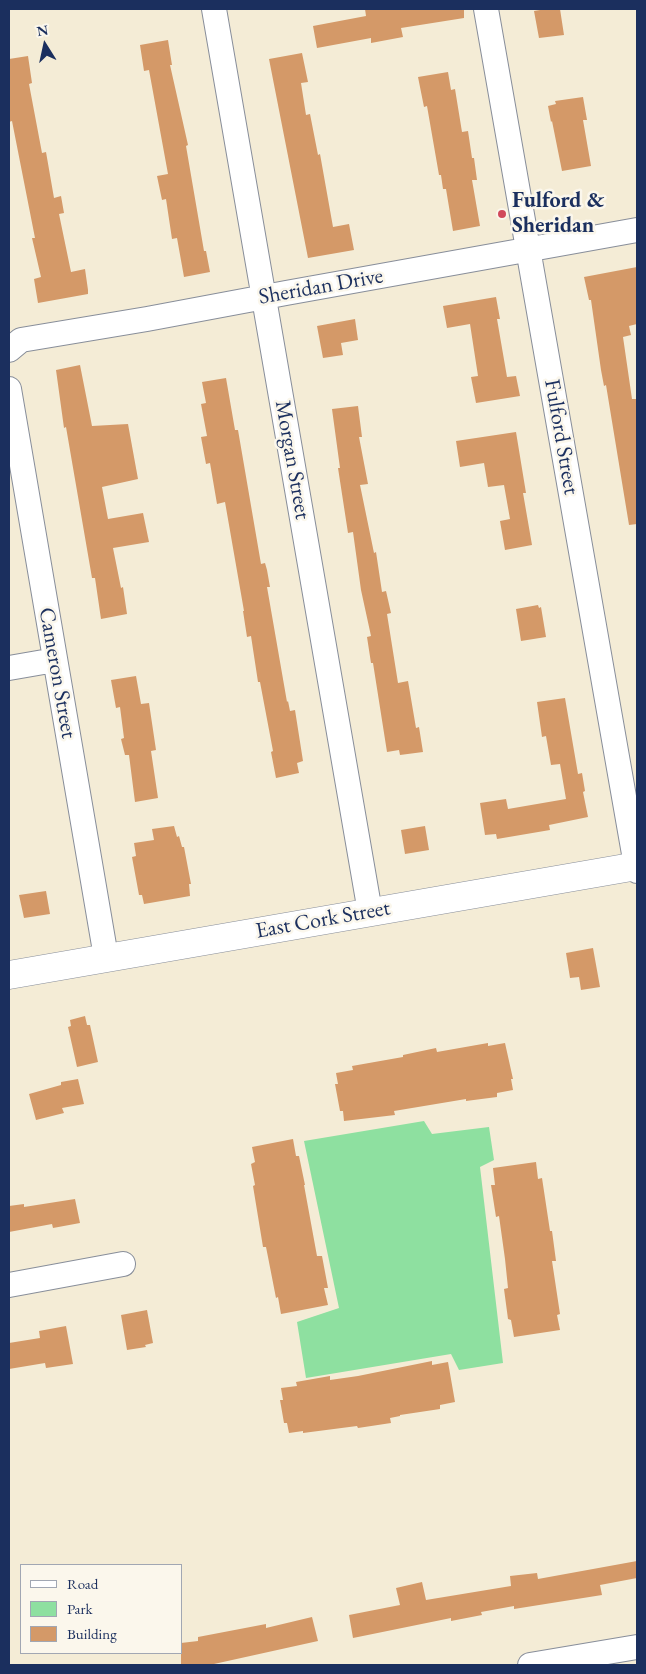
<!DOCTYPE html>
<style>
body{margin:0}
#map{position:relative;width:646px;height:1674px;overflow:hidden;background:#f4ecd6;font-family:"EB Garamond",serif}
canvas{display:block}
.frame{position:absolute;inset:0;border:10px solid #1b2f5e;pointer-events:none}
.legend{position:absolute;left:20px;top:1564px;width:162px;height:90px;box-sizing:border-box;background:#fbf7ec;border:1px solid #a1a7b3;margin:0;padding:6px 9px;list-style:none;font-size:15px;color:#1b2f5e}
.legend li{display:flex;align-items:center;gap:10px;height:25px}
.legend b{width:25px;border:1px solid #a1a7b3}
.north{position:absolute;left:20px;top:20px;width:50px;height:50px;-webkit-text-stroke:4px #fbf7ec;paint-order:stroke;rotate:350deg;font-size:14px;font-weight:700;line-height:20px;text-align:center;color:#1b2f5e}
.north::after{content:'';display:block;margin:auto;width:18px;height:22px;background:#1b2f5e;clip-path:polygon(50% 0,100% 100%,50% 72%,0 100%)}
</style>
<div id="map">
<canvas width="646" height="1674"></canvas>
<div class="frame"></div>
<ul class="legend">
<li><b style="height:6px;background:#fff"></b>Road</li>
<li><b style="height:14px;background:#8ee0a0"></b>Park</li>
<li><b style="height:14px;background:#d49968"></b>Building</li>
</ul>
<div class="north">N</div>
</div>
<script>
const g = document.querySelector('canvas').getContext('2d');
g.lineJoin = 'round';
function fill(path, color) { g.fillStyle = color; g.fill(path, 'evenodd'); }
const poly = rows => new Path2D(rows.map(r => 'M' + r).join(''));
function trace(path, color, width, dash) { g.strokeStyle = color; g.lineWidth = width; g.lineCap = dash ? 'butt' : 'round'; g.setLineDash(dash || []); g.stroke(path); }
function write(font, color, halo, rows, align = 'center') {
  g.font = font + ' "EB Garamond",serif'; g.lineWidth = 5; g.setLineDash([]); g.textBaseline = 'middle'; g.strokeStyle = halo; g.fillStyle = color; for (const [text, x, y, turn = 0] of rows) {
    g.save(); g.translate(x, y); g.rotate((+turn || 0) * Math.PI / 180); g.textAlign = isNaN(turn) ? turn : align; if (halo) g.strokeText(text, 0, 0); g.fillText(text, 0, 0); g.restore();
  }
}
fill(poly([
 [424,1121,432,1134,489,1127,494,1160,480,1167,503,1363,459,1370,451,1354,306,1378,297,1322,339,1308,304,1141]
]), '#8ee0a0');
fill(poly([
 [365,9,464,9,464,18,401,28,403,37,371,43,371,38,317,48,313,26,366,16],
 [546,9,560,9,564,35,539,38,534,11],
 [168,40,172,65,170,65,188,145,186,146,204,251,206,251,210,272,184,277,177,238,172,239,166,199,162,200,157,176,168,174,149,70,144,71,140,45],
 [302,53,308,82,301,83,306,115,310,114,318,155,320,154,333,227,349,224,354,250,308,258,269,59],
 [28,56,32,83,29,84,42,153,46,152,54,198,61,196,64,213,59,214,71,272,85,269,88,290,88,294,38,303,34,279,41,277,32,238,35,238,12,121,9,122,9,59],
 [448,72,451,90,455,89,462,132,468,131,472,158,474,158,477,180,472,180,480,226,453,231,446,189,443,189,441,175,439,175,427,106,424,107,418,77],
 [583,97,587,120,583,120,591,166,562,171,552,121,551,122,548,106,556,104,555,101],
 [637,267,637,324,629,326,631,335,623,337,632,399,637,399,637,524,629,525,606,385,604,386,601,370,591,300,589,300,584,277],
 [496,297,500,319,497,319,507,377,516,376,520,396,476,403,471,377,478,376,470,324,447,328,443,306],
 [355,319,358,340,341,343,343,355,323,358,317,326],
 [80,365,92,426,128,424,138,479,102,487,108,519,143,513,149,542,113,548,121,588,123,587,127,614,101,619,95,578,92,578,66,427,64,428,56,370],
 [226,378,235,430,238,430,261,564,265,563,267,570,270,587,267,587,287,702,288,701,290,711,295,710,303,761,297,763,299,773,276,778,271,752,273,751,260,682,258,682,251,636,247,637,243,611,244,611,225,502,217,504,210,463,206,464,201,437,207,436,201,404,206,403,202,382],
 [358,406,362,437,359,437,368,484,360,485,374,553,376,552,382,592,386,591,391,613,387,614,398,683,408,681,416,728,419,727,423,752,400,755,399,750,387,752,373,663,371,663,367,637,371,636,361,590,353,532,348,533,338,468,340,468,332,409],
 [516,432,526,493,523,493,532,545,505,550,500,521,510,519,504,485,488,487,484,463,460,467,456,441],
 [538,605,539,608,541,607,546,637,521,641,516,609],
 [136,676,141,704,149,703,156,750,151,751,158,798,135,802,129,755,125,755,121,739,124,738,120,707,116,708,111,680],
 [565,698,578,774,582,773,585,791,583,792,588,817,549,825,550,830,497,839,496,834,485,835,480,803,506,799,508,809,566,799,560,764,551,765,546,736,542,737,537,702],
 [174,826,177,837,179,836,182,847,184,847,191,884,189,884,190,896,144,904,142,895,139,895,132,857,136,856,134,843,154,840,152,829],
 [425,826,429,850,405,854,401,830],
 [46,891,50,914,24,918,19,895],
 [593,948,600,987,581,990,579,977,570,978,566,953],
 [85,1016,87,1025,90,1025,98,1062,77,1067,68,1027,71,1026,70,1020],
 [488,1043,488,1046,505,1043,513,1079,511,1079,513,1090,497,1093,497,1097,466,1101,466,1099,394,1111,395,1115,344,1121,343,1111,340,1111,335,1084,338,1084,336,1073,353,1070,352,1066,403,1057,403,1055,436,1048,437,1052],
 [78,1079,84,1104,62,1108,64,1113,36,1120,29,1094,61,1085,61,1082],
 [293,1139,296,1156,299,1156,305,1185,304,1185,317,1256,322,1256,328,1288,324,1288,328,1305,281,1314,278,1297,276,1298,268,1257,266,1247,263,1247,253,1186,255,1185,251,1164,255,1162,252,1147],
 [536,1162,538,1179,542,1178,550,1231,552,1231,556,1261,552,1261,560,1314,557,1315,560,1330,514,1337,511,1320,508,1319,504,1289,508,1288,505,1259,499,1216,496,1217,491,1185,495,1185,493,1168],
 [75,1199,80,1223,53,1228,52,1224,9,1232,9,1206,24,1204,24,1207],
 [147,1310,153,1343,145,1345,146,1347,127,1350,121,1315],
 [66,1326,73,1364,46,1368,45,1363,9,1369,9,1343,40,1338,39,1331],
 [432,1361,432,1365,448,1362,455,1402,440,1405,440,1409,400,1415,400,1416,390,1418,391,1423,358,1428,357,1426,303,1433,303,1431,289,1433,287,1423,284,1423,280,1400,283,1400,281,1388,297,1386,296,1382,330,1376,330,1380,358,1376],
 [637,1561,637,1578,600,1585,602,1595,514,1609,514,1606,481,1612,482,1615,451,1621,451,1618,353,1638,349,1615,400,1605,396,1588,422,1582,426,1600,511,1586,510,1576,537,1573,538,1579],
 [312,1617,318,1641,214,1664,181,1665,181,1643,198,1641,198,1637,266,1624,266,1628]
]), '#d49968');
const street = poly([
 [214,9,370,912],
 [486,9,637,871],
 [9,350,21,340,147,319,286,293,637,230],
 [9,389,106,957],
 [9,668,55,660],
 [9,1285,123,1264],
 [530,1665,637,1647]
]);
const secondary = poly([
 [9,975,637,866]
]);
trace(street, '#888e9a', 26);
trace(secondary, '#888e9a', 29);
trace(street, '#fff', 24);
trace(secondary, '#fff', 28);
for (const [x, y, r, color] of [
 [502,214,5,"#d1495b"]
]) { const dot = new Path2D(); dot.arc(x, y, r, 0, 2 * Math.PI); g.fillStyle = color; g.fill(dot); trace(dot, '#fbf7ec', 2); }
write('bold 22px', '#1b2f5e', '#fbf7ec', [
 ["Fulford &",512,201],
 ["Sheridan",512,226]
], 'left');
write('22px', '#1b2f5e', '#fbf7ec', [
 ["Sheridan Drive",321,287,-10],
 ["Fulford Street",561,437,80],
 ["Morgan Street",292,460,80],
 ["Cameron Street",57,673,80],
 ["East Cork Street",323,920,-10]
]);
</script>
